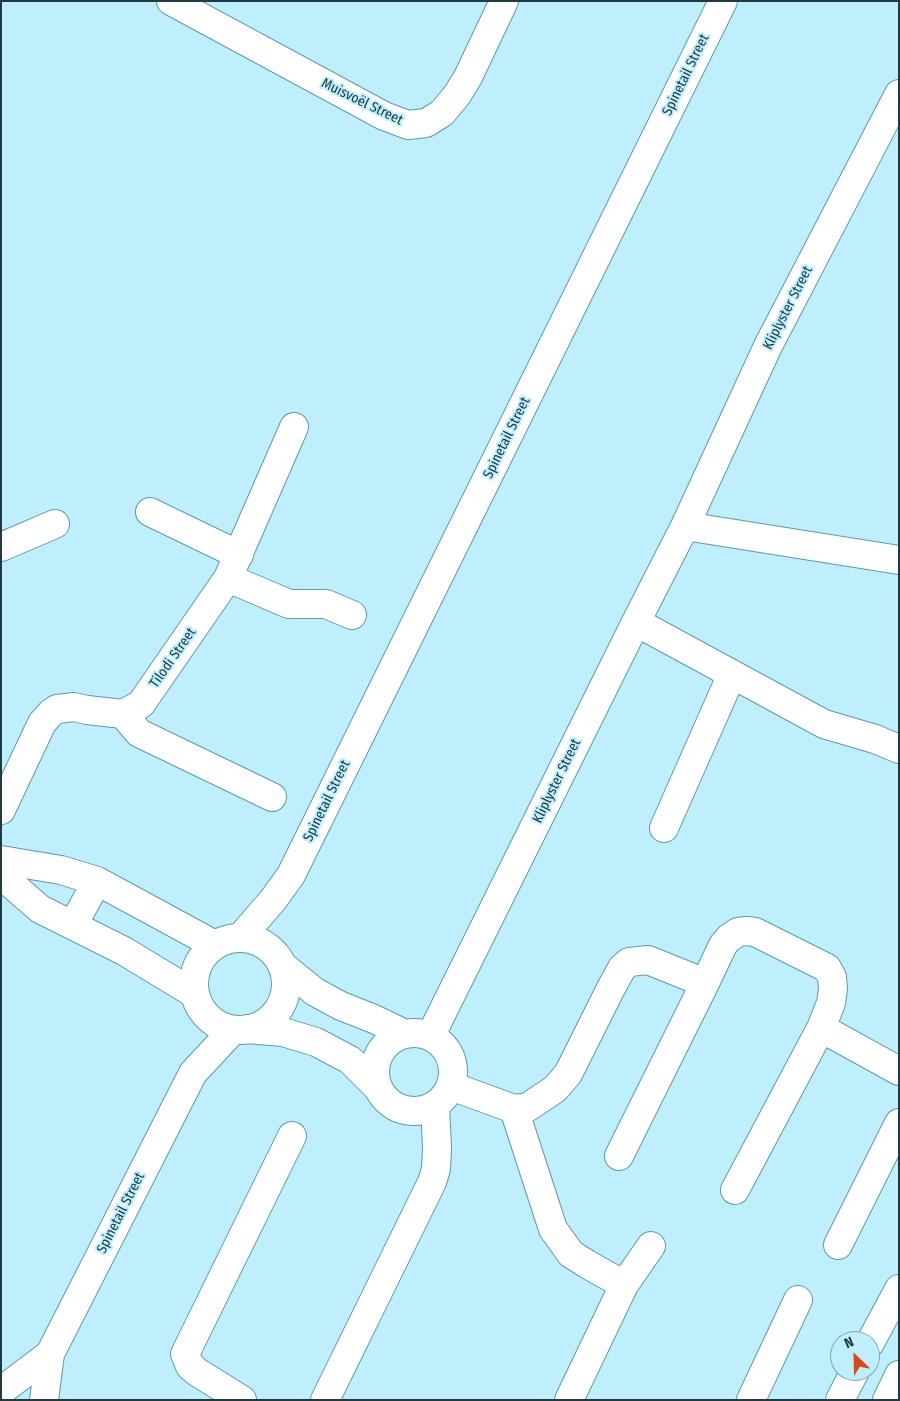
<!DOCTYPE html>
<meta charset="utf-8">
<style>
body{margin:0}
#map{position:relative;width:900px;height:1401px;overflow:hidden;background:#bfeffd;font-family:"Fira Sans Condensed",sans-serif}
canvas{display:block}
.frame{position:absolute;inset:0;border:2px solid #213a41;pointer-events:none}
.north{position:absolute;left:830px;top:1331px;width:50px;height:50px;box-sizing:border-box;background:#bfeffd;border:1px solid #80a7b2;border-radius:50%;rotate:336deg;font-size:14px;font-weight:700;line-height:20px;text-align:center;color:#213a41}
.north::after{content:'';display:block;margin:auto;width:18px;height:22px;background:#d44c1e;clip-path:polygon(50% 0,100% 100%,50% 72%,0 100%)}
</style>
<div id="map">
<canvas width="900" height="1401"></canvas>
<div class="frame"></div>
<div class="north">N</div>
</div>
<script>
const g = document.querySelector('canvas').getContext('2d');
g.lineJoin = 'round';
const poly = rows => new Path2D(rows.map(r => 'M' + r).join(''));
function trace(path, color, width, dash) { g.strokeStyle = color; g.lineWidth = width; g.lineCap = dash ? 'butt' : 'round'; g.setLineDash(dash || []); g.stroke(path); }
function write(font, color, halo, rows, align = 'center') {
  g.font = font + ' "Fira Sans Condensed",sans-serif'; g.lineWidth = 4; g.setLineDash([]); g.textBaseline = 'middle'; g.strokeStyle = halo; g.fillStyle = color; for (const [text, x, y, turn = 0] of rows) {
    g.save(); g.translate(x, y); g.rotate((+turn || 0) * Math.PI / 180); g.textAlign = isNaN(turn) ? turn : align; if (halo) g.strokeText(text, 0, 0); g.fillText(text, 0, 0); g.restore();
  }
}
const minor = poly([
 [171,1,384,116,408,125,426,123,442,113,457,95,468,77,504,1],
 [150,512,239,555],
 [685,526,899,560],
 [1,547,55,524],
 [228,578,289,604,326,604,352,615],
 [636,622,824,724,875,739,899,749],
 [123,714,139,733,272,797],
 [1,810,42,723,51,713,57,709,74,707,87,710,123,714,141,704,228,578,294,427],
 [664,828,732,674],
 [1,860,61,870,97,881,215,945],
 [1,875,40,909,124,951,195,994],
 [73,925,97,881],
 [240,938,273,900,291,875,723,1],
 '194 984a46 46 0 1 1 92 0a46 46 0 1 1-92 0Z',
 [282,965,315,992,341,1006,374,1019,403,1033],
 [821,1028,899,1071],
 [247,1029,283,1032,316,1042,350,1060,378,1088],
 '375 1072a39 39 0 1 1 78 0a39 39 0 1 1-78 0Z',
 [431,1035,636,622,685,526,768,346,899,94],
 [451,1086,514,1109,528,1107,555,1089,568,1074,610,990,622,968,629,962,648,960,705,983,723,945,729,938,738,932,747,931,755,932,827,968,832,977,833,989,831,1003,821,1028,735,1190],
 [514,1109,553,1229,561,1240,571,1254,587,1264,624,1285],
 [619,1156,705,983],
 [838,1245,899,1123],
 [1,1391,50,1354],
 [44,1400,50,1354,193,1073,233,1030],
 [242,1400,197,1372,190,1366,185,1354,292,1136],
 [325,1400,432,1182,436,1169,437,1148,435,1105],
 [569,1400,624,1285,651,1246],
 [751,1400,798,1300]
]);
const major = poly([
 [870,1343,899,1289],
 [840,1400,855,1371],
 [887,1400,899,1375]
]);
trace(minor, '#5e99aa', 30);
trace(major, '#5e99aa', 30);
trace(minor, '#fff', 28);
trace(major, '#fff', 28);
write('14px', '#213a41', '#bfeffd', [
 ["Spinetail Street",686,75,-64],
 ["Muisvoël Street",362,102,26],
 ["Kliplyster Street",788,308,-63],
 ["Spinetail Street",507,438,-64],
 ["Tilodi Street",173,658,-55],
 ["Kliplyster Street",557,781,-64],
 ["Spinetail Street",327,801,-64],
 ["Spinetail Street",121,1213,-63]
]);
</script>
